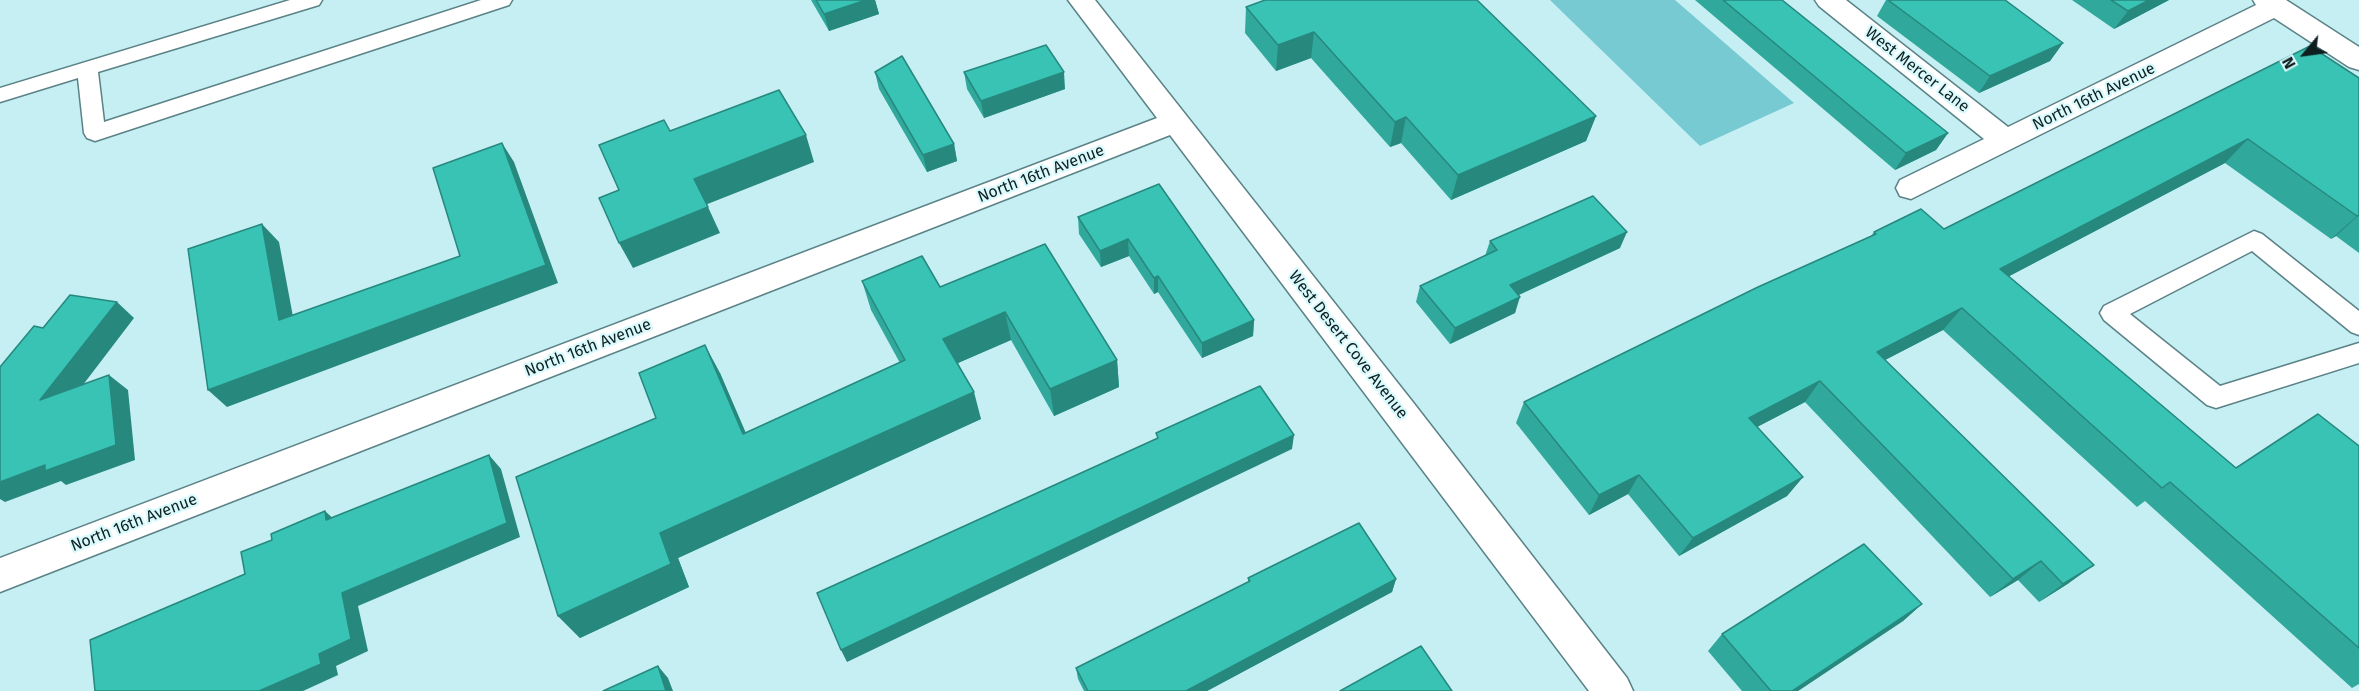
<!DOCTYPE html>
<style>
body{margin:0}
#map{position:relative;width:2359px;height:691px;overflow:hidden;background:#c5eff3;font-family:"Fira Sans",sans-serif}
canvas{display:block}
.north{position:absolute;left:2275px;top:24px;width:60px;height:60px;-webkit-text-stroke:4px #d9fafd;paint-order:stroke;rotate:241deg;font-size:16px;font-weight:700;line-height:24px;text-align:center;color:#0f1f20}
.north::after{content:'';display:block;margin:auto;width:21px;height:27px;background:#0f1f20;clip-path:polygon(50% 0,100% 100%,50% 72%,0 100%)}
</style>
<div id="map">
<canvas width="2359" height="691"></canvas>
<div class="north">N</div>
</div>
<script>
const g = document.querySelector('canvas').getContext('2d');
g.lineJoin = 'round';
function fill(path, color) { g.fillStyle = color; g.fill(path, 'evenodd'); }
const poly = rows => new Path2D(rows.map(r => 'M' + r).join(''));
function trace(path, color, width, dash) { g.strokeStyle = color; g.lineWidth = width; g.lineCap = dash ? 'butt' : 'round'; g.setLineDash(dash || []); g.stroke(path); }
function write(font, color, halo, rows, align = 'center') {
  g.font = font + ' "Fira Sans",sans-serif'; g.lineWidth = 4.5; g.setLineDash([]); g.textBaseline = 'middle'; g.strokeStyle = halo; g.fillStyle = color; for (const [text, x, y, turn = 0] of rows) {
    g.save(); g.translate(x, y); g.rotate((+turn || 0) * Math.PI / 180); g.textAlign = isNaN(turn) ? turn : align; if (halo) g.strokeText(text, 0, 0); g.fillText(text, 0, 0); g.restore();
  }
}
fill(poly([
 [1550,0,1675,0,1794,103,1700,146]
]), '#77cad2');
const service = poly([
 [290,0,322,0,319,5,98,72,104,122,481,0,512,0,509,5,95,141,87,138,84,133,78,78,0,102,0,88,290,0],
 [2254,231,2262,234,2359,311,2359,335,2351,332,2252,251,2130,314,2220,386,2359,343,2359,363,2216,408,2207,405,2104,320,2100,313,2104,306,2254,231]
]);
const minor = poly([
 [1068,0,1095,0,1412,401,1627,678,1633,691,1589,691,1170,135,0,592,0,558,1157,118,1068,0],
 [1815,0,1846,0,2008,127,2256,5,2253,0,2286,0,2359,47,2359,70,2349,67,2274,18,1911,199,1900,196,1896,188,1900,180,1984,139,1819,6,1815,0]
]);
trace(service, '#5b8286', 3);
trace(minor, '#5b8286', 3);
fill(service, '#fff');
fill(minor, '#fff');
fill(poly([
 [811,0,875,0,879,14,829,31],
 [1695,0,1782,0,1948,133,1936,150,1895,170],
 [1886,0,2005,0,2063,43,2050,61,1979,93,1877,16],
 [2072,0,2169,0,2114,29],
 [1246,7,1596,116,1586,141,1451,200,1401,143,1390,147,1311,58,1276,71,1245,33],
 [875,72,954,144,957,161,927,172,879,89],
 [964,72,1065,89,984,118,967,89],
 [2359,78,2359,253,2336,236,2331,239,2225,163,2009,276,2236,468,2359,446,2359,684,2352,688,2145,501,2137,507,1943,330,1885,360,2069,583,2039,602,2018,580,1990,597,1805,402,1757,427,1803,477,1787,496,1679,556,1628,494,1589,515,1516,423,1524,402,1871,236,1874,232,1944,229],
 [1159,184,1254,320,1253,336,1202,358,1158,292,1154,294,1129,256,1101,267,1079,234,1078,217],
 [1490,241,1620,248,1519,295,1515,313,1450,344,1416,302,1420,286,1485,256],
 [1045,244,1117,360,1119,387,1054,416,1011,340,958,363,981,419,678,558,689,587,580,638,558,616,656,418,720,373,746,433,900,363,871,310,862,281,940,287],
 [1248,578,1396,579,1392,592,1207,691,1084,691,1078,679,1076,668,1248,583],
 [1922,604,1903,621,1798,691,1742,691,1708,651,1722,634]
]), '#30a89b');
fill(poly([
 [866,0,875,0,879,14,829,31,824,14],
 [2149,0,2169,0,2114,29,2128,11],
 [1314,32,1311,58,1276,71,1278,45],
 [2063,43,2050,61,1979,93,1990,76],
 [1064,72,1065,89,984,118,981,101],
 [1596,116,1586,141,1451,200,1458,175],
 [1406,117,1401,143,1390,147,1395,122],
 [1948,133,1936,150,1895,170,1906,153],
 [806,135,814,162,705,205,694,179],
 [2248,139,2225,163,1981,291,2000,269],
 [502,143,514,162,558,283,227,407,208,390,546,265],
 [954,144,957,161,927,172,923,155],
 [708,207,720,233,633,268,619,243],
 [2359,215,2336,236,2331,239,2357,216],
 [262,224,279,242,297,338,279,320],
 [1627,232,1620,248,1505,301,1510,285],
 [1128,239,1129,256,1101,267,1100,251],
 [1158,276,1158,292,1154,294,1154,278],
 [1520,297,1515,313,1450,344,1455,328],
 [117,302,134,318,60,415,40,400],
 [1962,308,1943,330,1860,373,1877,352],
 [1005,312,1011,340,951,366,943,339],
 [1254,320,1253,336,1202,358,1202,343],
 [705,345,720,373,757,460,743,434],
 [1117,360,1119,387,1054,416,1050,389],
 [109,375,128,390,135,460,66,485,61,481,5,502,0,499,0,482],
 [1820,381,1805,402,1734,439,1749,418],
 [974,392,981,419,678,558,689,587,580,638,558,616,660,533],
 [1294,435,1292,449,847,662,841,650],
 [489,455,501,469,520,537,358,606,368,651,336,666,338,675,303,691,259,691,319,654,342,593],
 [1639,475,1628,494,1589,515,1599,495],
 [1803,477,1787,496,1679,556,1693,538],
 [325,511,340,525,326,520],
 [2041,561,2018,580,1990,597,2013,579],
 [2094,565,2069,583,2039,602,2063,584],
 [1396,579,1392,592,1207,691,1186,691],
 [1922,604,1903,621,1798,691,1792,691],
 [658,666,668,678,673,691,666,691]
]), '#27887e');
const building = poly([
 [816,0,866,0,824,14,816,0],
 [1265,0,1477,0,1596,116,1458,175,1406,117,1395,122,1314,32,1278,45,1246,7,1265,0],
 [1723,0,1782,0,1948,133,1906,153,1723,0],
 [1888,0,2005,0,2063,43,1990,76,1888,0],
 [2111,0,2149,0,2128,11,2111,0],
 [1046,45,1064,72,981,101,964,72,1046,45],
 [2310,46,2359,78,2359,215,2357,216,2248,139,2000,269,2236,468,2318,414,2359,446,2359,648,2170,482,2162,488,1962,308,1877,352,2094,565,2063,584,2041,561,2013,579,1820,381,1749,418,1803,477,1693,538,1639,475,1599,495,1524,402,1758,287,1876,234,1874,232,1921,209,1944,229,2310,46],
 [902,56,954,144,923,155,875,72,902,56],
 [779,90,806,135,694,179,708,207,619,243,599,198,619,190,599,145,664,120,670,131,779,90],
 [502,143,546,265,208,390,188,249,262,224,279,320,460,256,433,168,502,143],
 [1159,184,1254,320,1202,343,1158,276,1154,278,1128,239,1100,251,1078,217,1159,184],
 [1593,196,1627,232,1510,285,1520,297,1455,328,1420,286,1497,250,1490,241,1593,196],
 [1045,244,1117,360,1050,389,1005,312,943,339,974,392,660,533,671,564,558,616,516,477,656,418,639,373,705,345,743,434,905,360,862,281,922,256,940,287,1045,244],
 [70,295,117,302,40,400,109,375,116,445,45,471,45,465,0,482,0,367,34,326,43,328,70,295],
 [1260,386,1294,435,841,650,817,593,1158,438,1156,433,1260,386],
 [489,455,507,523,342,593,351,639,319,654,321,664,259,691,95,691,90,640,245,574,241,552,272,540,271,534,325,511,326,520,489,455],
 [1359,523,1396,579,1186,691,1088,691,1076,668,1250,581,1248,578,1359,523],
 [1864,544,1922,604,1792,691,1771,691,1722,634,1864,544],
 [1421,646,1452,691,1340,691,1421,646],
 [658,666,666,691,603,691,658,666]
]);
fill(building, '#38c3b4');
trace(building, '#27887e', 1.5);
write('16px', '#0f1f20', '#d9fafd', [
 ["West Mercer Lane",1917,70,38],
 ["North 16th Avenue",2094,97,-26],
 ["North 16th Avenue",1041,174,-21],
 ["West Desert Cove Avenue",1348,345,52],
 ["North 16th Avenue",588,348,-21],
 ["North 16th Avenue",134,523,-21]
]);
</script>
